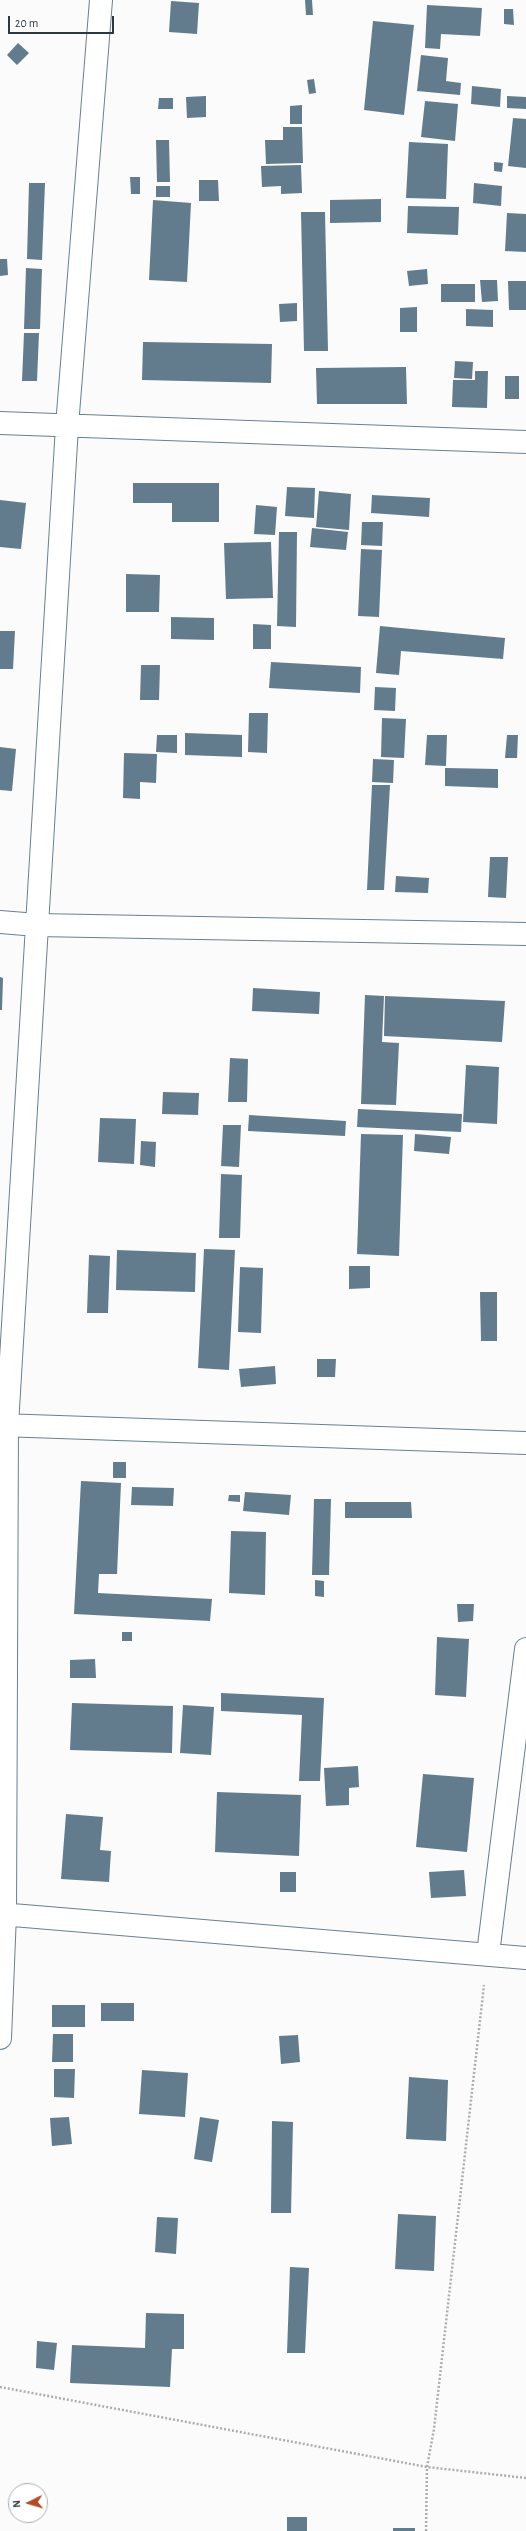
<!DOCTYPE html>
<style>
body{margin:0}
#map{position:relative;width:526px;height:2531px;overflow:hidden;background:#fbfbfb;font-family:"Alegreya Sans",sans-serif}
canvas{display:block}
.north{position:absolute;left:8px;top:2483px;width:40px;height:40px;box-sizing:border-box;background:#fff;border:1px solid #abafb2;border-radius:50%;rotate:265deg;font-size:11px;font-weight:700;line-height:16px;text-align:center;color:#2d373f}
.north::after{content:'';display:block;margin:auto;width:14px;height:18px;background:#b34c26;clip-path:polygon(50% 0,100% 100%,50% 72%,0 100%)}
.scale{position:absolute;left:8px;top:16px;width:106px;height:18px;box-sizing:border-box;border:2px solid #2d373f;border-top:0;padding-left:5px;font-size:12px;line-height:14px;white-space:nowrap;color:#2d373f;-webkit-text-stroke:3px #fff;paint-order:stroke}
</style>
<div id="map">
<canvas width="526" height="2531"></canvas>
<div class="north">N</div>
<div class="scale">20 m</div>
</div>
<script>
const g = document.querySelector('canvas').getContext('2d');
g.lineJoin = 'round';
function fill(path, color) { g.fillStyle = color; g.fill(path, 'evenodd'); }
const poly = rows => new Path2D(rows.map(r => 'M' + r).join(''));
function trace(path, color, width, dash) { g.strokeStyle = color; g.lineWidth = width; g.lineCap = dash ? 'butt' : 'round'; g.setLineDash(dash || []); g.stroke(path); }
fill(poly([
 [305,0,312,0,313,15,306,15],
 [171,1,199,3,197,34,169,32],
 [427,5,482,8,480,36,441,34,440,49,425,48],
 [504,9,513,9,514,25,504,24],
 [373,21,414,25,404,115,364,110],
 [18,43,29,53,17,65,7,55],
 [421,55,448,58,446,81,461,83,460,95,417,91],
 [314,79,316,93,309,94,307,80],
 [472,86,501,89,500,107,471,104],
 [206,96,206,117,187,118,186,97],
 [507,96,526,97,526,109,507,108],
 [159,98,173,98,173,109,158,109],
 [425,101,458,104,455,141,421,137],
 [302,105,302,124,290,124,290,106],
 [513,118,526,119,526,168,508,166],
 [283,127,302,127,303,163,266,164,265,140,283,140],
 [156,140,169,140,170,182,157,182],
 [409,142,448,144,446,199,406,198],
 [494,162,503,163,502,172,494,171],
 [301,165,302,193,281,194,281,186,262,187,261,166],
 [130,177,140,177,140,194,131,194],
 [199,180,218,180,219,201,199,201],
 [29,183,45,183,42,260,27,259],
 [474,183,502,186,501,206,473,203],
 [156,186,170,186,170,197,156,197],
 [381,199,381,222,330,223,330,200],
 [153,200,191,203,187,282,149,280],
 [408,206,459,207,458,235,407,233],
 [301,212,325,212,328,351,304,351],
 [507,213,526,214,526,252,505,251],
 [0,259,7,259,8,275,0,276],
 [26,268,42,269,40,329,24,329],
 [427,269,428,284,409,286,407,271],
 [480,280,497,280,498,301,482,302],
 [508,281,526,281,526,310,509,310],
 [441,284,475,284,475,302,441,302],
 [297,303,297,321,280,322,279,304],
 [417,307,417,332,400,332,400,308],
 [466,309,493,310,493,327,466,326],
 [24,333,39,333,37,381,22,381],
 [143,342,272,344,271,383,142,380],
 [455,361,473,362,472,379,454,378],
 [406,367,407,404,317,404,316,368],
 [475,371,488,371,487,408,452,407,453,380,475,380],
 [505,376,519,376,519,399,505,399],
 [133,483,219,483,219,522,172,522,172,503,133,503],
 [287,487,315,488,314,518,285,516],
 [319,491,351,494,349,530,316,527],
 [372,495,430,498,429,517,371,513],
 [0,500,26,503,21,549,0,547],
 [256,505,277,507,275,535,254,534],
 [362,522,383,522,382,546,361,545],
 [312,528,348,532,346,550,310,547],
 [279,532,297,532,296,627,277,626],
 [271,542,273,598,226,599,224,543],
 [361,549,382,550,379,617,358,616],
 [126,574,160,575,159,612,126,612],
 [171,617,214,618,214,640,171,639],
 [253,624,271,625,271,649,253,649],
 [380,626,505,638,503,659,401,651,399,675,376,673],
 [0,631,15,631,13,669,0,669],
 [271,662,361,667,360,693,269,688],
 [141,665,160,665,159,700,140,700],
 [375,687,396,688,395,711,374,710],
 [249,713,268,713,267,753,248,752],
 [382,718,406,719,404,758,381,757],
 [185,733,242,735,242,757,185,755],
 [157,735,177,735,177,753,156,752],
 [427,735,447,735,446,766,425,765],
 [507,735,518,735,517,758,505,758],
 [0,747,16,749,12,791,0,790],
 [124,753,157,754,156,783,140,782,140,799,123,798],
 [373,759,394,760,393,783,372,782],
 [445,768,498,769,498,788,445,786],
 [372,785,390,785,384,890,367,890],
 [490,857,508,857,506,898,488,897],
 [396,876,429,878,428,893,395,892],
 [0,977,3,978,2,1010,0,1010],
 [253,988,320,992,319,1014,252,1011],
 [365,995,384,996,382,1042,399,1043,396,1105,361,1104],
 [385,996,505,1001,502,1042,384,1036],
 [230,1058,248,1059,247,1102,228,1102],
 [466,1065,499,1067,497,1124,463,1122],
 [163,1092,199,1093,198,1115,162,1114],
 [358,1109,462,1114,461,1132,357,1127],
 [249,1115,346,1121,345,1136,248,1131],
 [100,1118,136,1119,134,1164,98,1162],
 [223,1125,241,1125,239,1167,221,1166],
 [361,1134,403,1135,399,1256,357,1254],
 [415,1134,451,1137,449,1154,414,1151],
 [141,1141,156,1142,155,1167,140,1165],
 [221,1174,242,1175,240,1238,219,1238],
 [204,1249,235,1250,229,1370,198,1368],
 [117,1250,196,1253,195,1292,116,1290],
 [89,1255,110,1256,108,1313,87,1313],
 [349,1266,370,1266,370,1288,349,1289],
 [240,1267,263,1268,261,1333,238,1332],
 [480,1292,497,1292,497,1341,481,1341],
 [317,1359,336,1359,335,1377,317,1377],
 [275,1366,276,1384,241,1387,239,1369],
 [113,1462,126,1462,126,1478,113,1478],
 [81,1481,121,1483,117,1574,99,1574,98,1593,212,1599,210,1621,74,1614],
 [132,1487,174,1488,173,1506,131,1505],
 [245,1492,291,1495,289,1515,243,1511],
 [229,1495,240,1495,240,1502,228,1501],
 [314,1499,331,1499,329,1575,312,1575],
 [345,1502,411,1502,412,1518,345,1518],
 [231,1531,266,1532,265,1595,229,1593],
 [315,1580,324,1581,324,1597,315,1596],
 [457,1604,474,1604,473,1621,458,1622],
 [122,1632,132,1632,132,1641,122,1641],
 [437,1637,469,1639,466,1697,435,1695],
 [95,1659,96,1678,70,1678,70,1660],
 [221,1693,324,1698,320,1781,299,1781,302,1715,221,1711],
 [72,1703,173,1706,172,1753,70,1750],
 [183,1705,214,1707,211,1755,180,1753],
 [358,1766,359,1787,349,1788,349,1805,326,1806,324,1768],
 [423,1774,474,1778,467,1852,416,1847],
 [217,1792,301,1795,299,1856,215,1852],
 [66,1814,103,1817,100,1850,111,1851,109,1882,61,1879],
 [464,1870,466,1896,431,1898,429,1872],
 [280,1872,296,1872,296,1892,280,1892],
 [101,2003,134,2003,134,2021,101,2021],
 [52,2005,85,2005,85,2027,52,2027],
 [53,2034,73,2034,73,2062,52,2062],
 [298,2035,300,2062,281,2064,279,2036],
 [54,2069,75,2069,74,2098,54,2097],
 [142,2070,188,2073,185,2117,139,2114],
 [409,2077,448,2080,446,2141,406,2139],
 [69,2117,72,2144,52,2146,50,2118],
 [200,2117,219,2120,212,2162,194,2159],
 [272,2121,293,2122,291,2213,271,2213],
 [398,2214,436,2216,434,2271,395,2269],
 [157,2217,178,2218,176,2254,155,2252],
 [290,2267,309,2268,305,2353,287,2353],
 [146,2313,184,2314,184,2349,172,2349,170,2387,70,2383,72,2345,145,2348],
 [37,2341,57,2343,54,2370,36,2368],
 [287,2517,307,2517,307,2531,287,2531],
 [393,2528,415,2528,415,2531,393,2531]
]), '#627b8d');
const street = poly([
 [0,423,526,442],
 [0,922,37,925,526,934],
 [0,1425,526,1443],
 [0,1914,526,1958],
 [488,1954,526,1649],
 [0,2038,5,1914,7,1425,67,426,101,0]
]);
trace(street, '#678092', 24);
trace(poly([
 [0,2387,427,2467,526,2478],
 [426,2531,427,2467,434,2429,484,1985]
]), '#aaaeb1', 2.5, [2, 2]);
trace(street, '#fff', 22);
</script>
